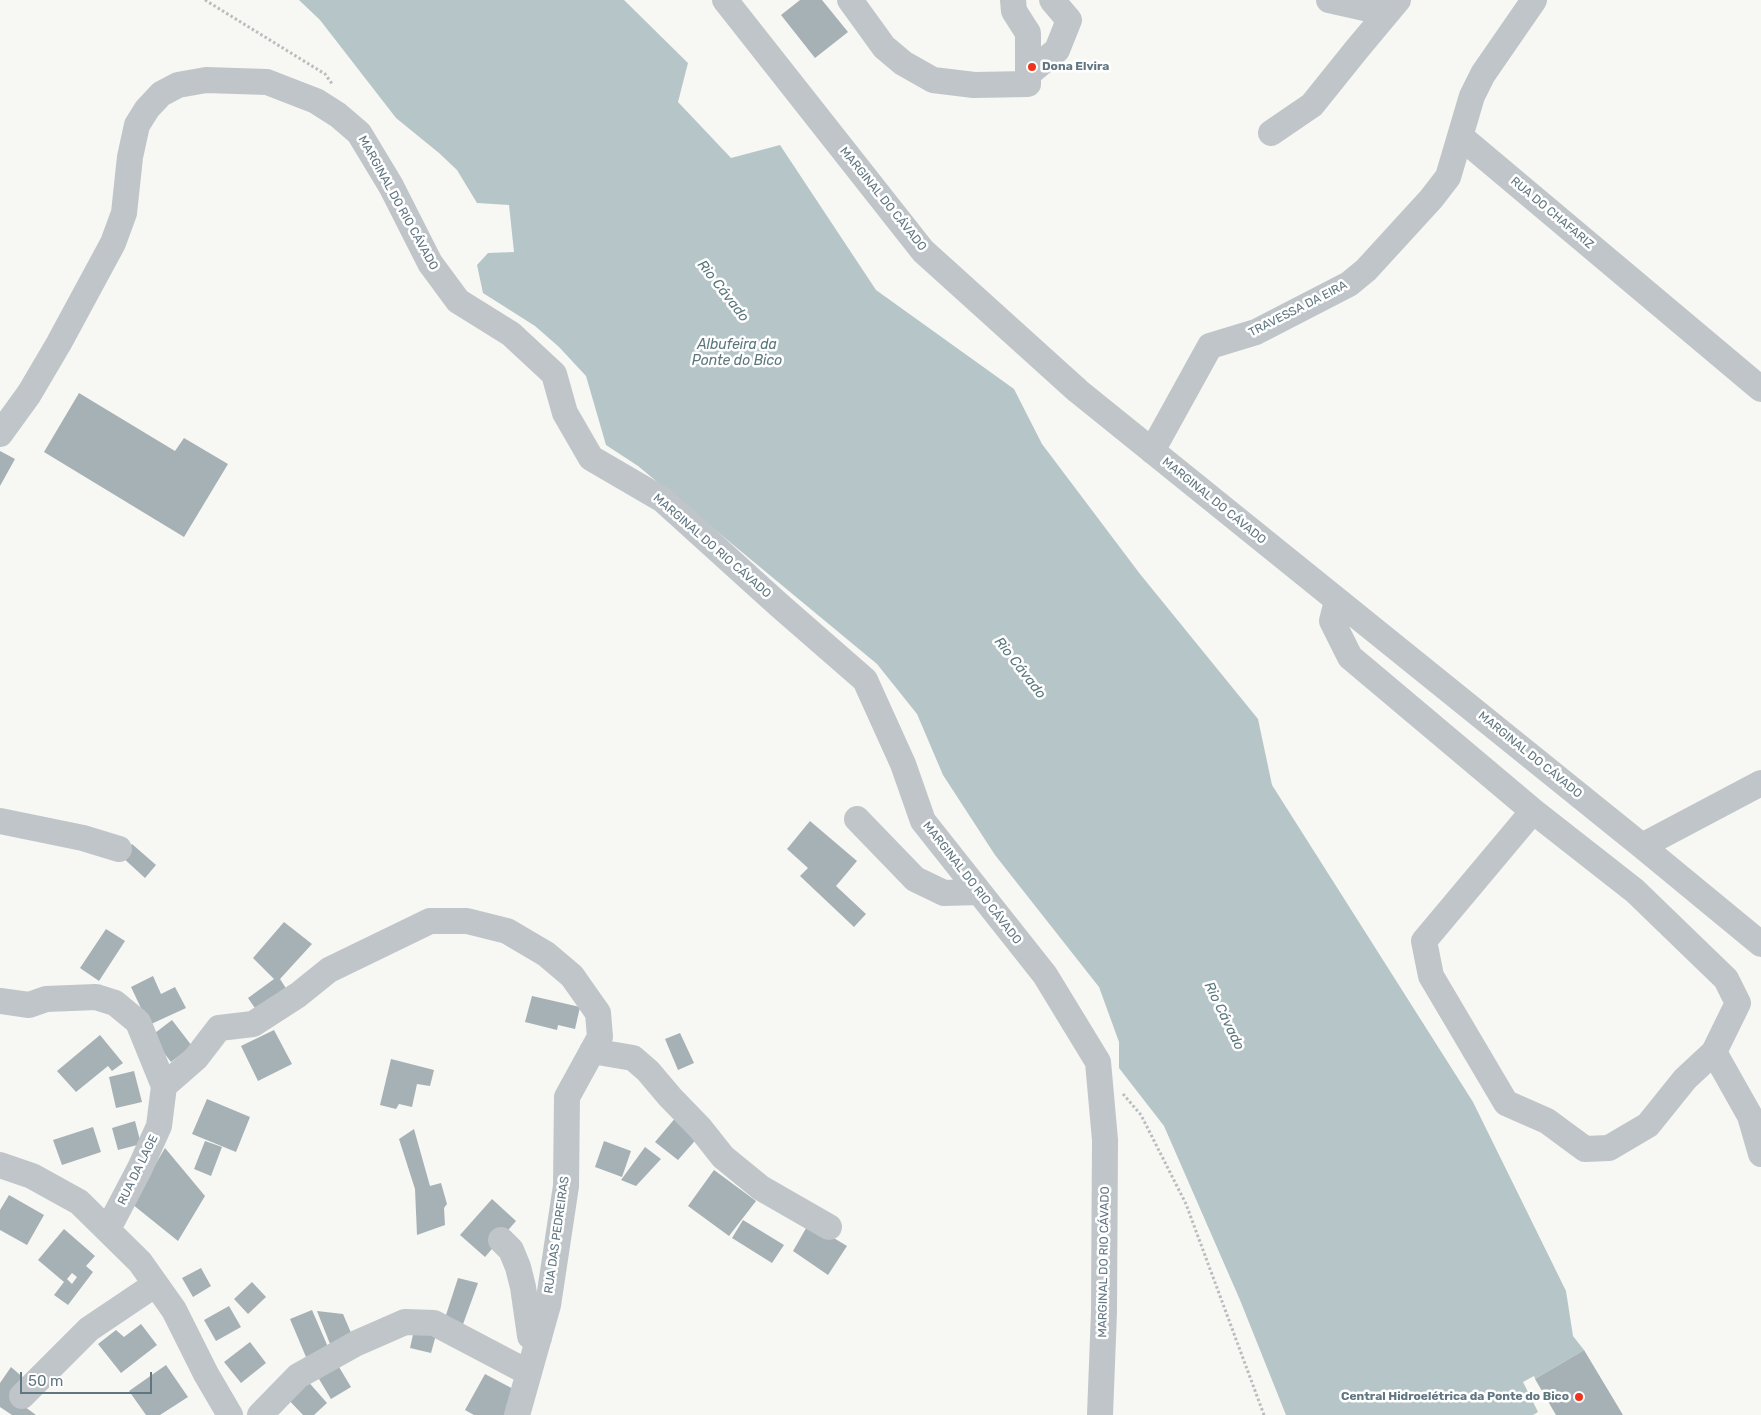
<!DOCTYPE html>
<meta charset="utf-8">
<style>
body{margin:0}
#map{position:relative;width:1761px;height:1415px;overflow:hidden;background:#f7f7f3;font-family:Rubik,sans-serif}
canvas{display:block}
.scale{position:absolute;left:20px;top:1372px;width:132px;height:22px;box-sizing:border-box;border:2px solid #607680;border-top:0;padding-left:6px;font-size:15px;line-height:18px;white-space:nowrap;color:#607680;-webkit-text-stroke:4px #fff;paint-order:stroke}
</style>
<div id="map">
<canvas width="1761" height="1415"></canvas>
<div class="scale">50 m</div>
</div>
<script>
const g = document.querySelector('canvas').getContext('2d');
g.lineJoin = 'round';
function fill(path, color) { g.fillStyle = color; g.fill(path, 'evenodd'); }
const poly = rows => new Path2D(rows.map(r => 'M' + r).join(''));
function trace(path, color, width, dash) { g.strokeStyle = color; g.lineWidth = width; g.lineCap = dash ? 'butt' : 'round'; g.setLineDash(dash || []); g.stroke(path); }
function write(font, color, halo, rows, align = 'center') {
  g.font = font + ' Rubik,sans-serif'; g.lineWidth = 5; g.setLineDash([]); g.textBaseline = 'middle'; g.strokeStyle = halo; g.fillStyle = color; for (const [text, x, y, turn = 0] of rows) {
    g.save(); g.translate(x, y); g.rotate((+turn || 0) * Math.PI / 180); g.textAlign = isNaN(turn) ? turn : align; if (halo) g.strokeText(text, 0, 0); g.fillText(text, 0, 0); g.restore();
  }
}
fill(poly([
 [299,0,624,0,688,63,678,102,731,158,780,145,876,290,1014,389,1042,444,1140,574,1258,719,1272,785,1473,1102,1566,1291,1573,1336,1584,1350,1535,1379,1534,1376,1523,1382,1538,1412,1533,1415,1286,1415,1240,1300,1164,1126,1119,1068,1119,1042,1099,987,995,855,943,775,917,714,877,664,638,466,606,445,586,376,559,347,535,326,483,293,477,265,488,253,514,252,509,205,477,203,457,170,439,153,396,118,320,20]
]), '#b6c6c8');
fill(poly([
 [800,0,822,0,848,32,815,58,781,15],
 [79,393,175,451,184,438,228,464,184,537,44,452],
 [0,451,15,459,0,486],
 [810,821,857,861,836,886,866,914,854,927,800,876,808,868,787,849],
 [132,844,156,865,145,878,121,856],
 [284,922,312,944,280,979,289,993,259,1014,248,998,274,979,253,958],
 [106,929,125,941,99,981,80,968],
 [153,976,161,994,175,987,186,1008,149,1025,131,987],
 [532,996,580,1007,575,1029,558,1025,557,1030,525,1022],
 [172,1020,192,1046,171,1062,151,1036],
 [274,1030,292,1064,258,1081,241,1046],
 [680,1033,694,1063,678,1070,665,1039],
 [100,1035,123,1063,112,1071,108,1066,76,1092,57,1071],
 [391,1059,434,1070,430,1086,417,1084,412,1107,399,1104,396,1109,380,1105],
 [134,1071,142,1102,116,1108,109,1077],
 [207,1099,250,1117,236,1152,192,1134],
 [677,1116,700,1135,678,1160,655,1142],
 [135,1121,141,1144,118,1150,112,1128],
 [93,1127,101,1152,62,1165,53,1140],
 [414,1129,430,1186,441,1183,447,1204,444,1208,445,1225,417,1235,415,1189,399,1139],
 [205,1141,222,1147,211,1176,194,1169],
 [604,1141,631,1151,622,1177,595,1167],
 [645,1147,661,1159,636,1186,621,1180],
 [165,1148,205,1196,178,1241,132,1204],
 [714,1170,756,1201,729,1236,688,1206],
 [9,1195,44,1215,27,1245,0,1230,0,1210],
 [492,1199,516,1221,485,1257,460,1235],
 [743,1220,784,1245,772,1263,732,1238],
 [809,1223,847,1246,828,1275,793,1251],
 [64,1229,95,1256,86,1266,93,1272,68,1305,54,1295,64,1282,38,1260],
 [72,1273,77,1277,72,1284,67,1279],
 [201,1268,211,1286,193,1297,182,1278],
 [458,1278,478,1283,462,1327,446,1315],
 [252,1282,266,1297,248,1314,234,1299],
 [229,1306,241,1327,216,1341,204,1320],
 [312,1310,328,1347,306,1357,290,1319],
 [317,1311,343,1314,352,1335,332,1349],
 [141,1324,157,1345,121,1373,98,1344,116,1330,124,1337],
 [414,1330,436,1335,431,1353,410,1348],
 [250,1342,266,1363,241,1383,224,1362],
 [1584,1350,1623,1415,1556,1415,1535,1379],
 [336,1362,351,1387,331,1399,316,1374],
 [166,1365,188,1397,160,1415,146,1415,129,1391],
 [11,1367,26,1380,13,1398,36,1415,12,1415,0,1407,0,1383],
 [485,1374,517,1391,504,1415,474,1415,465,1410],
 [305,1378,327,1403,314,1415,303,1415,285,1396]
]), '#a6b1b6');
trace(poly([
 [205,0,325,74,333,85],
 [1123,1094,1141,1115,1186,1204,1264,1415]
]), '#b9bdbf', 3, [2.5, 2.5]);
trace(poly([
 [725,0,923,251,1078,391,1642,846,1761,944],
 [850,0,884,47,903,63,933,80,974,85,1028,84,1028,33,1014,11,1013,0],
 [1329,0,1387,13],
 [1028,74,1057,50,1069,20,1052,0],
 [1271,133,1312,105,1357,49,1398,0],
 [1461,137,1761,389],
 [0,434,29,394,59,343,113,243,124,213,130,157,137,125,147,109,161,94,178,85,206,80,267,82,316,101,338,115,359,133,391,186,430,263,458,301,511,334,554,374,565,413,591,458,663,500,779,605,865,680,903,764,923,821,1045,975,1098,1062,1105,1140,1104,1312,1100,1415],
 [1152,451,1210,346,1256,332,1349,284,1366,270,1431,199,1448,177,1472,96,1483,74,1534,0],
 [1337,601,1332,621,1350,657,1533,811,1635,891,1726,979,1738,1003,1714,1052,1750,1116,1761,1154],
 [1533,811,1424,941,1431,976,1506,1103,1547,1121,1585,1149,1609,1148,1648,1125,1685,1079,1714,1052],
 [857,819,915,879,944,893,978,892],
 [0,821,83,838,119,849],
 [1642,846,1761,783],
 [0,1001,29,1005,46,999,96,997,115,1003,138,1022,164,1086,159,1126,140,1168,108,1229],
 [592,1051,633,1058,648,1071,670,1097,700,1128,723,1157,761,1188,829,1227],
 [164,1086,196,1058,219,1028,253,1024,298,995,329,970,430,921,467,921,507,931,546,954,572,976,598,1013,600,1037,567,1097,566,1186,548,1305,517,1415],
 [0,1165,32,1176,79,1202,140,1262,174,1310,206,1374,230,1415],
 [501,1240,511,1250,518,1267,523,1287,530,1336,539,1338],
 [22,1396,89,1329,150,1288,157,1286],
 [260,1415,298,1376,357,1343,405,1322,434,1323,529,1373]
]), '#bfc5c8', 26);
for (const [x, y, r, color] of [
 [1032,67,5,"#ec341e"],
 [1579,1397,5,"#ec341e"]
]) { const dot = new Path2D(); dot.arc(x, y, r, 0, 2 * Math.PI); g.fillStyle = color; g.fill(dot); trace(dot, '#fff', 2); }
write('bold 12px', '#607680', '#fff', [
 ["Dona Elvira",1042,67],
 ["Central Hidroelétrica da Ponte do Bico",1569,1397,"right"]
], 'left');
write('12px', '#607680', '#fff', [
 ["MARGINAL DO CÁVADO",883,199,51],
 ["MARGINAL DO RIO CÁVADO",398,203,61],
 ["RUA DO CHAFARIZ",1552,213,40],
 ["TRAVESSA DA EIRA",1298,309,-27],
 ["MARGINAL DO CÁVADO",1214,501,39],
 ["MARGINAL DO RIO CÁVADO",712,546,41],
 ["MARGINAL DO CÁVADO",1530,755,39],
 ["MARGINAL DO RIO CÁVADO",972,883,52],
 ["RUA DA LAGE",138,1170,-64],
 ["RUA DAS PEDREIRAS",557,1235,-82],
 ["MARGINAL DO RIO CÁVADO",1104,1262,-89]
]);
write('italic 14px', '#5b777c', '#fff', [
 ["Rio Cávado",723,291,52],
 ["Albufeira da",737,345],
 ["Ponte do Bico",737,361],
 ["Rio Cávado",1020,668,52],
 ["Rio Cávado",1224,1016,64]
]);
</script>
